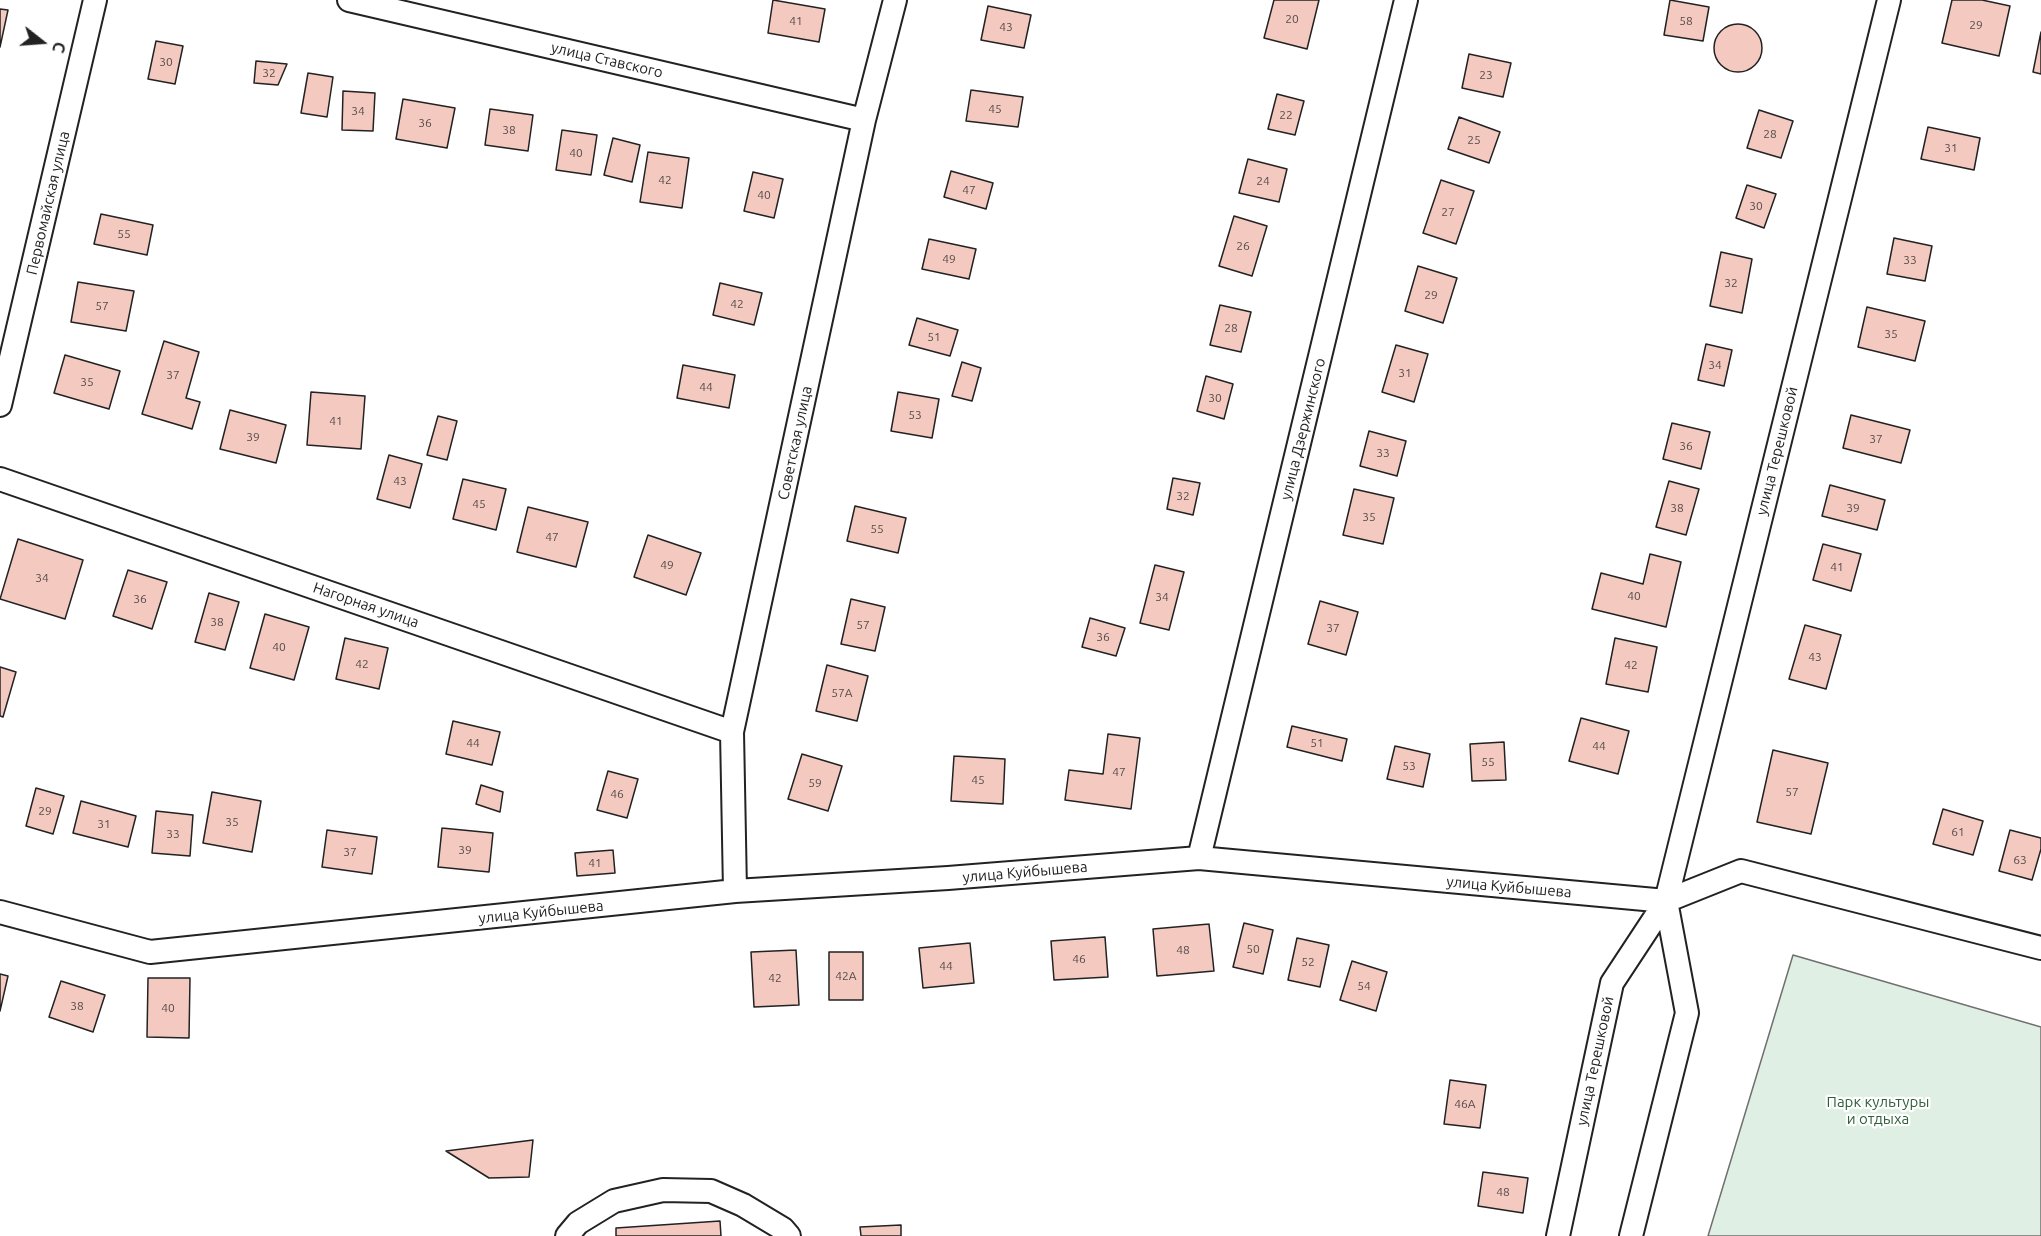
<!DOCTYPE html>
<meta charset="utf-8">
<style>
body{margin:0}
#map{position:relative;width:2041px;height:1236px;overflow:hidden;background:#fff;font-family:Ubuntu,sans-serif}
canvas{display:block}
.north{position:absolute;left:12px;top:12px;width:60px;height:60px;-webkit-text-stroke:4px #fff;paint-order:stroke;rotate:107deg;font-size:16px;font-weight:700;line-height:24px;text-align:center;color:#222}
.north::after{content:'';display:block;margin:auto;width:21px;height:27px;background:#222;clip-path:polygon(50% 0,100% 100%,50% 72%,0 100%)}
</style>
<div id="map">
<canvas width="2041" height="1236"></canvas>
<div class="north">С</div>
</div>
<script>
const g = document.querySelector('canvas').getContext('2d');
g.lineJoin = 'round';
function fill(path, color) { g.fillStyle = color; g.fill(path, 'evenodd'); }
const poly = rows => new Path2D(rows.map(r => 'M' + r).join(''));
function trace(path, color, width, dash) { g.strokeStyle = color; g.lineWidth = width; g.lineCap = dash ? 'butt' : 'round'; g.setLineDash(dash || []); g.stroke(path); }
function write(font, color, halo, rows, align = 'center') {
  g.font = font + ' Ubuntu,sans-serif'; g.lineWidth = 4.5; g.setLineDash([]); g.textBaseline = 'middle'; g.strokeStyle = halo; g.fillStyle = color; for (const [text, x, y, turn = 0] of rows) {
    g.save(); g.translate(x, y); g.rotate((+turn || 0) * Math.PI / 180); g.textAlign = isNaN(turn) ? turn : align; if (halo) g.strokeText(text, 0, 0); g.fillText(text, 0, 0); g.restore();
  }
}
const green = poly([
 [1793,955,2041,1027,2041,1236,1708,1236,1793,955]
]);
fill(green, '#e0efe3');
trace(green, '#6f6f6f', 1.5);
const building = poly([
 [773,0,825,9,819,42,768,33,773,0],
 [1274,0,1319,0,1307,49,1264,38,1274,0],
 [1670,0,1709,7,1703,41,1664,35,1670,0],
 [1952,0,1982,0,2010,6,1999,56,1942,43,1952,0],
 [988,6,1031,15,1024,48,981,40,988,6],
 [0,9,8,10,0,47,0,9],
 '1714 48a24 24 0 1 1 48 0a24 24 0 1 1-48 0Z',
 [2041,32,2041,74,2033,72,2041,32],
 [156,41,183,46,175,84,148,79,156,41],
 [1469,54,1511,63,1503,97,1462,88,1469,54],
 [256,61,287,64,278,85,254,83,256,61],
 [308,73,333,77,327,117,301,113,308,73],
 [971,90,1023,97,1018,127,966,121,971,90],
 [343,91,375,93,373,131,342,130,343,91],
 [1277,94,1304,101,1295,135,1268,129,1277,94],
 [403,99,455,108,447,148,396,139,403,99],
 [490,109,533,115,528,151,485,145,490,109],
 [1759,110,1793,121,1781,158,1747,148,1759,110],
 [1459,117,1500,132,1489,163,1448,149,1459,117],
 [1928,127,1980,138,1974,170,1921,159,1928,127],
 [562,130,597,135,591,175,556,170,562,130],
 [613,138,640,145,632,182,604,175,613,138],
 [648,152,689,158,682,208,640,202,648,152],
 [1248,159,1287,169,1279,202,1239,193,1248,159],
 [951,171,993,183,986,209,944,197,951,171],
 [753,172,783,179,774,218,744,211,753,172],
 [1441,180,1474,191,1456,244,1423,233,1441,180],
 [1747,185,1776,194,1764,228,1736,218,1747,185],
 [101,214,153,225,147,255,94,244,101,214],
 [1234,216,1267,226,1252,276,1219,266,1234,216],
 [1894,238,1932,246,1925,281,1887,274,1894,238],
 [929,239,976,249,969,279,922,269,929,239],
 [1721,252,1752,259,1742,313,1710,306,1721,252],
 [1418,266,1457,278,1443,323,1405,311,1418,266],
 [78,282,134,291,126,331,71,322,78,282],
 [720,283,762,293,754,325,713,315,720,283],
 [1220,305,1251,312,1241,352,1210,345,1220,305],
 [1867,307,1925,321,1915,361,1858,347,1867,307],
 [917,318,958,330,950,356,909,345,917,318],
 [164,341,199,352,186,398,200,402,192,429,142,414,164,341],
 [1706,344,1732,350,1724,386,1698,380,1706,344],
 [1396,345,1428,354,1414,402,1382,392,1396,345],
 [65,355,120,371,109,409,54,393,65,355],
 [962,362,981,368,972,401,952,396,962,362],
 [683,365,735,375,729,408,677,398,683,365],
 [1206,376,1233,384,1224,419,1197,411,1206,376],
 [311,392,365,396,361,449,307,445,311,392],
 [898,392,939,399,932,438,891,431,898,392],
 [230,410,286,425,276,463,220,449,230,410],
 [1851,415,1910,430,1901,463,1843,448,1851,415],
 [438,416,457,421,447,460,427,455,438,416],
 [1672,423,1710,432,1701,469,1663,459,1672,423],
 [1369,431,1406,441,1397,476,1360,466,1369,431],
 [389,455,422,464,410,508,377,499,389,455],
 [1173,478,1200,483,1193,515,1167,509,1173,478],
 [463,479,506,489,496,530,453,519,463,479],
 [1669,481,1699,489,1686,535,1656,527,1669,481],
 [1830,485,1885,500,1877,530,1822,516,1830,485],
 [1354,489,1394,498,1383,544,1343,535,1354,489],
 [855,506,906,518,898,553,847,541,855,506],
 [528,507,588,522,576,567,517,552,528,507],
 [648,535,701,553,686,595,634,577,648,535],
 [18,539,83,560,65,619,0,599,18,539],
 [1823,544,1861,554,1851,591,1813,580,1823,544],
 [1650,554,1681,562,1666,627,1592,609,1601,573,1643,584,1650,554],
 [1155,565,1184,572,1169,630,1140,623,1155,565],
 [128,570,167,582,152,629,113,616,128,570],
 [209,593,239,602,225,650,195,642,209,593],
 [851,599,885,607,875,651,841,644,851,599],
 [1320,601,1358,612,1346,655,1308,644,1320,601],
 [265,614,309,627,294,680,250,668,265,614],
 [1090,618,1125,628,1116,656,1082,647,1090,618],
 [1805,625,1841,635,1826,689,1789,679,1805,625],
 [345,638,388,648,379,689,336,679,345,638],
 [1615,638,1657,647,1648,692,1606,684,1615,638],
 [827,665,868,676,857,721,816,711,827,665],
 [0,667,16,672,3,717,0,716,0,667],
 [1581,718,1629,731,1618,774,1569,761,1581,718],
 [453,721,500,732,492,765,446,754,453,721],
 [1292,726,1347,739,1342,761,1287,747,1292,726],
 [1108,734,1140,738,1131,809,1065,800,1069,770,1103,774,1108,734],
 [1504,742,1506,780,1472,781,1470,744,1504,742],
 [1395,746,1430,754,1423,787,1387,779,1395,746],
 [1773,750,1828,763,1811,834,1757,822,1773,750],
 [802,754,842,766,828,811,788,799,802,754],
 [954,756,1005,759,1003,804,951,801,954,756],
 [608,771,638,779,627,818,597,810,608,771],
 [481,785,503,792,500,812,476,804,481,785],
 [36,788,64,796,53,834,26,826,36,788],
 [212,792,261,801,252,852,203,843,212,792],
 [81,801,136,816,128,847,73,833,81,801],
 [1943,809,1983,821,1973,855,1933,844,1943,809],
 [156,811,193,815,190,856,152,853,156,811],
 [442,828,493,833,489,872,438,867,442,828],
 [327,830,377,837,372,874,322,867,327,830],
 [2010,830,2041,838,2041,849,2032,880,1999,871,2010,830],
 [613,850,615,873,577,876,575,853,613,850],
 [1244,923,1273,930,1263,974,1233,967,1244,923],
 [1209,924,1214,971,1157,976,1153,929,1209,924],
 [1105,937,1108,977,1054,980,1051,941,1105,937],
 [1297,938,1329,945,1320,987,1288,980,1297,938],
 [970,943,974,983,923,988,919,948,970,943],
 [796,950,799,1005,754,1007,751,952,796,950],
 [829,952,863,952,863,1000,829,1000,829,952],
 [1352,961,1387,972,1376,1011,1340,1000,1352,961],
 [0,974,8,976,0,1011,0,974],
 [148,978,190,978,189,1038,147,1037,148,978],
 [61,981,105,995,93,1032,49,1017,61,981],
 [1450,1080,1486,1085,1480,1128,1444,1124,1450,1080],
 [533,1140,529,1177,489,1178,446,1151,533,1140],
 [1483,1172,1528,1178,1523,1213,1478,1206,1483,1172],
 [720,1221,721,1236,616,1236,616,1228,720,1221],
 [901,1225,901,1236,861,1236,860,1227,901,1225]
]);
fill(building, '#f3c9c0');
trace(building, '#222', 1.5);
const street = poly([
 [349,0,864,120],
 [0,405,95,0],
 [0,479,732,732],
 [1199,858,1406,0],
 [735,891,732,732,864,120,895,0],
 [0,912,150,952,735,891,948,878,1199,858,1666,901,1741,871,2041,948],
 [567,1236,578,1223,614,1201,663,1190,711,1191,743,1205,783,1229,789,1236],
 [1558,1236,1612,983,1666,901,1889,0],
 [1631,1236,1687,1013,1666,901]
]);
trace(street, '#222', 26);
trace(street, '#fff', 22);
write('12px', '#564c4a', null, [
 ["20",1292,19],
 ["41",796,21],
 ["58",1686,21],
 ["29",1976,25],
 ["43",1006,27],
 ["30",166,62],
 ["32",269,73],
 ["23",1486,75],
 ["45",995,109],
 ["34",358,111],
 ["22",1286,115],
 ["36",425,123],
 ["38",509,130],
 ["28",1770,134],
 ["25",1474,140],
 ["31",1951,148],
 ["40",576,153],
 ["42",665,180],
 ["24",1263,181],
 ["47",969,190],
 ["40",764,195],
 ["30",1756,206],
 ["27",1448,212],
 ["55",124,234],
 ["26",1243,246],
 ["49",949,259],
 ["33",1910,260],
 ["32",1731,283],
 ["29",1431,295],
 ["42",737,304],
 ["57",102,306],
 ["28",1231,328],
 ["35",1891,334],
 ["51",934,337],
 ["34",1715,365],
 ["31",1405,373],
 ["37",173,375],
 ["35",87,382],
 ["44",706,387],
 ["30",1215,398],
 ["53",915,415],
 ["41",336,421],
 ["39",253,437],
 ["37",1876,439],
 ["36",1686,446],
 ["33",1383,453],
 ["43",400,481],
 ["32",1183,496],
 ["45",479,504],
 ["38",1677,508],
 ["39",1853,508],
 ["35",1369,517],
 ["55",877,529],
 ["47",552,537],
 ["49",667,565],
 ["41",1837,567],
 ["34",42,578],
 ["40",1634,596],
 ["34",1162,597],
 ["36",140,599],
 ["38",217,622],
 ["57",863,625],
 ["37",1333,628],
 ["36",1103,637],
 ["40",279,647],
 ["43",1815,657],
 ["42",362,664],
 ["42",1631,665],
 ["57А",842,693],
 ["44",473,743],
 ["51",1317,743],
 ["44",1599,746],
 ["55",1488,762],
 ["53",1409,766],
 ["47",1119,772],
 ["45",978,780],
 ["59",815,783],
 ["57",1792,792],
 ["46",617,794],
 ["29",45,811],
 ["35",232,822],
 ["31",104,824],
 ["61",1958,832],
 ["33",173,834],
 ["39",465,850],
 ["37",350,852],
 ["63",2020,860],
 ["41",595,863],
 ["50",1253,949],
 ["48",1183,950],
 ["46",1079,959],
 ["52",1308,962],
 ["44",946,966],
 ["42А",846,976],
 ["42",775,978],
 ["54",1364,986],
 ["38",77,1006],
 ["40",168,1008],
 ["46А",1465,1104],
 ["48",1503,1192]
]);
write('15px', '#222', '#fff', [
 ["улица Ставского",607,60,13],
 ["Первомайская улица",48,203,-77],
 ["улица Дзержинского",1303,429,-76],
 ["Советская улица",795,443,-78],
 ["улица Терешковой",1777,451,-76],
 ["Нагорная улица",366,605,19],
 ["улица Куйбышева",1025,872,-5],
 ["улица Куйбышева",1509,887,5],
 ["улица Куйбышева",541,912,-6],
 ["улица Терешковой",1595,1061,-78]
]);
write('15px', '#2f5e38', '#fff', [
 ["Парк культуры",1878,1102],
 ["и отдыха",1878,1119]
]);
</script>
